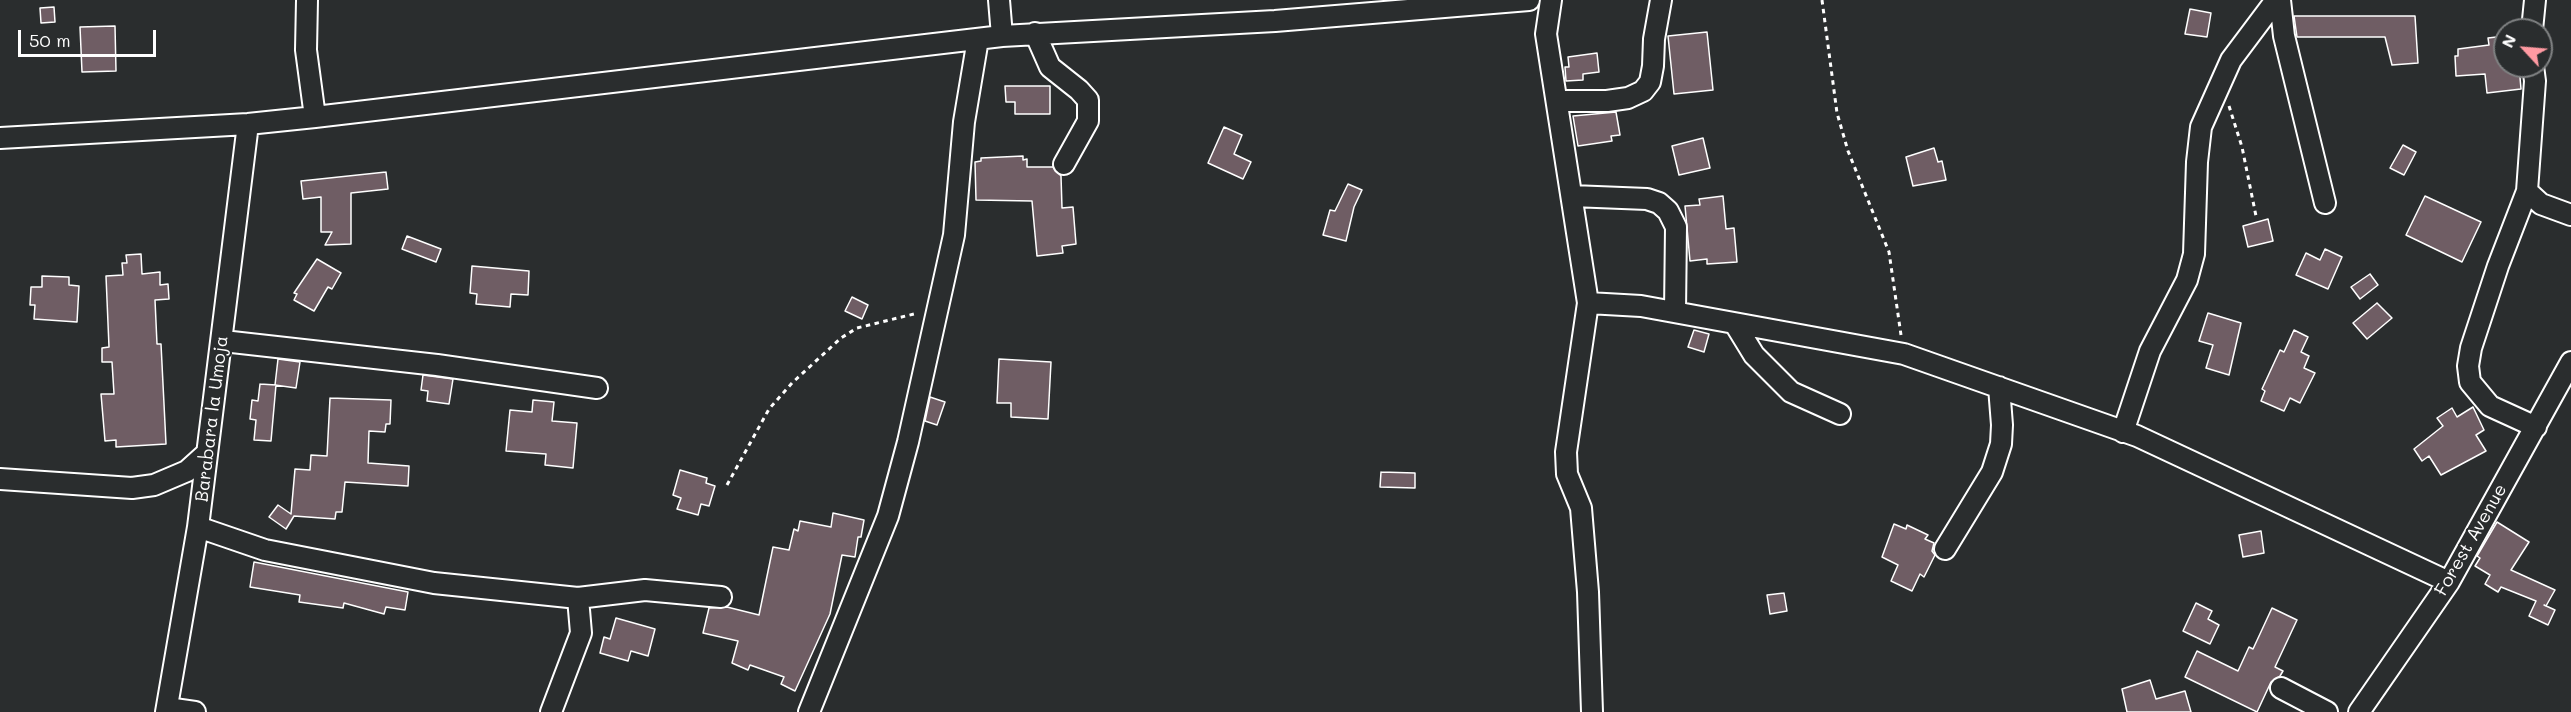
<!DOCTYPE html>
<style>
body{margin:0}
#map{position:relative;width:2571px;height:712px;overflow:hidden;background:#2a2d2e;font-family:Mali,sans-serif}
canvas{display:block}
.north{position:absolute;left:2493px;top:18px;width:60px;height:60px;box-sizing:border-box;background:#2a2d2e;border:2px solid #7f8182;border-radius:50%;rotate:296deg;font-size:16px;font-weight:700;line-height:24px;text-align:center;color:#fff}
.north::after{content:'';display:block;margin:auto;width:21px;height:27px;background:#ff9aa2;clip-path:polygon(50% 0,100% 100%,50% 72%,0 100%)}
.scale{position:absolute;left:18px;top:30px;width:138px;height:27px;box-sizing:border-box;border:3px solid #fff;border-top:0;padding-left:8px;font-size:18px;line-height:21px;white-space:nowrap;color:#fff;-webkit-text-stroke:4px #2a2d2e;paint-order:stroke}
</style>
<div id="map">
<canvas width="2571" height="712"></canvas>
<div class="north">N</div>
<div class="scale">50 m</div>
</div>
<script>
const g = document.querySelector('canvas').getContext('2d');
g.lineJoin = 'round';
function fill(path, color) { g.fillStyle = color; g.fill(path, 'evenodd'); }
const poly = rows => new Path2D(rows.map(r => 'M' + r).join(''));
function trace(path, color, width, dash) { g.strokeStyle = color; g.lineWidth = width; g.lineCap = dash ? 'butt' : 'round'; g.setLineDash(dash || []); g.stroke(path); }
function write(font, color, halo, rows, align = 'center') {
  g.font = font + ' Mali,sans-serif'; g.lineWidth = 4.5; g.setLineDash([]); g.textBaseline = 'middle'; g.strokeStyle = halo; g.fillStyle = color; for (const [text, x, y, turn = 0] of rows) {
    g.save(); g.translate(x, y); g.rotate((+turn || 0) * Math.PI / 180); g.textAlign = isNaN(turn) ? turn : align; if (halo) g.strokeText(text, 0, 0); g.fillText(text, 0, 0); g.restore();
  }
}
const building = poly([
 [54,7,55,22,41,23,40,8,54,7],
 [2190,9,2211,13,2207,37,2185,34,2190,9],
 [2294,16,2415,16,2418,63,2392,65,2385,37,2297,37,2294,16],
 [115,26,116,71,82,72,80,27,115,26],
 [1707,32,1713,90,1674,94,1668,36,1707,32],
 [2505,36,2505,66,2519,66,2521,89,2487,93,2485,74,2456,76,2455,56,2458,56,2458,49,2489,45,2488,38,2505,36],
 [1597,53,1599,72,1583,74,1583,80,1566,81,1565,67,1569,67,1568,57,1597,53],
 [1005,86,1050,86,1050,114,1015,114,1015,102,1006,102,1005,86],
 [1616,112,1620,135,1611,136,1612,141,1578,146,1573,116,1616,112],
 [1224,127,1242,135,1234,154,1251,162,1243,179,1208,163,1224,127],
 [1703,138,1710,168,1679,175,1672,146,1703,138],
 [2403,145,2416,152,2404,175,2390,168,2403,145],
 [1934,148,1938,162,1942,161,1946,180,1913,186,1906,157,1934,148],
 [1023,156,1023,160,1027,159,1027,167,1053,167,1061,176,1062,208,1073,207,1076,244,1062,246,1063,253,1037,256,1032,201,976,200,975,162,981,161,981,158,1023,156],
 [386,172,388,189,351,193,351,244,325,245,332,232,321,232,321,197,303,199,301,181,386,172],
 [1348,184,1362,190,1354,207,1346,241,1323,235,1330,210,1335,211,1348,184],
 [1723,196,1726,229,1734,228,1737,262,1707,264,1707,259,1690,261,1685,206,1700,205,1699,199,1723,196],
 [2425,196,2481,222,2462,262,2406,235,2425,196],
 [2268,219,2273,241,2248,247,2243,226,2268,219],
 [407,236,441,249,436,262,402,249,407,236],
 [2325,249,2342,257,2328,289,2296,275,2306,253,2320,260,2325,249],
 [141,254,142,274,160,272,160,285,168,284,169,299,155,300,157,344,161,344,166,444,116,447,116,440,105,441,101,394,114,394,112,362,102,362,102,348,109,347,106,276,123,275,122,263,127,263,126,255,141,254],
 [317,259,341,273,332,289,328,287,314,311,294,300,297,294,294,293,317,259],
 [472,266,529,271,528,295,511,294,510,307,476,304,477,294,470,293,472,266],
 [2370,274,2378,285,2360,299,2351,287,2370,274],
 [42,276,69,277,69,285,79,286,77,322,34,319,35,305,30,305,31,287,42,287,42,276],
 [852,297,868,305,862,319,845,311,852,297],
 [2377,303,2392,318,2367,339,2353,323,2377,303],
 [2208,313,2241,323,2229,375,2206,368,2213,345,2199,341,2208,313],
 [1694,330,1709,334,1704,352,1688,347,1694,330],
 [2294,330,2308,337,2301,352,2309,356,2304,368,2315,373,2300,403,2290,398,2284,411,2261,401,2265,391,2262,389,2280,350,2284,352,2294,330],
 [278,359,300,362,296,388,275,385,278,359],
 [999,359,1051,362,1048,419,1011,417,1011,403,997,403,999,359],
 [423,375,453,379,449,404,427,401,428,391,421,390,423,375],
 [260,384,276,385,271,441,254,440,256,420,250,419,252,400,258,401,260,384],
 [930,397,945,402,937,425,925,421,930,397],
 [330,398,391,400,390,424,386,424,385,432,369,431,368,463,409,466,408,486,345,482,342,512,336,512,335,519,294,516,286,529,269,517,278,505,291,514,295,469,310,470,311,455,327,456,330,398],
 [533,400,554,402,552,421,577,423,573,468,545,465,546,454,506,451,510,410,532,412,533,400],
 [2473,407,2484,430,2476,435,2486,451,2441,475,2429,456,2422,461,2414,449,2443,426,2437,418,2452,408,2457,417,2473,407],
 [680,470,707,478,706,483,715,486,709,506,701,504,698,515,677,509,681,498,673,495,680,470],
 [1381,472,1415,473,1415,488,1380,487,1381,472],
 [833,513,864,520,861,537,858,537,855,557,842,555,830,614,795,691,781,684,784,677,750,665,748,670,732,663,738,641,703,633,709,608,727,607,759,615,773,547,789,550,794,529,798,531,800,521,831,527,833,513],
 [2497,522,2529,542,2511,570,2555,590,2546,606,2544,605,2555,610,2548,625,2529,616,2536,601,2501,587,2498,592,2485,584,2490,575,2475,566,2480,558,2477,556,2497,522],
 [1894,524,1906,529,1907,525,1928,535,1925,539,1934,543,1932,551,1935,555,1924,577,1920,574,1912,591,1891,581,1898,565,1882,557,1894,524],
 [2261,531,2264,553,2243,557,2239,535,2261,531],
 [254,562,408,592,405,610,386,607,384,614,344,603,343,608,299,602,300,595,250,587,254,562],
 [1784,593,1787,611,1770,614,1767,595,1784,593],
 [2196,603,2212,611,2208,619,2219,625,2210,644,2183,631,2196,603],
 [2272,608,2297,620,2275,667,2283,671,2280,676,2271,682,2257,712,2185,677,2197,651,2238,671,2249,647,2253,649,2272,608],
 [616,618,655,629,648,656,631,651,628,661,600,653,604,637,610,639,616,618],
 [2150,680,2156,699,2185,691,2191,712,2127,712,2122,689,2150,680]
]);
fill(building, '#6f5d64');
trace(building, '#fff', 1.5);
const street = poly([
 [307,0,306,50,315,117],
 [999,0,1002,36],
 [1551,0,1546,34,1588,303,1566,452,1567,474,1581,508,1588,592,1592,712],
 [2280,0,2284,36,2325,203],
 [2532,30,2535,0],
 [1035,33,1050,67,1079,90,1088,100,1088,121,1064,164],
 [2533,66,2535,81,2527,191,2498,266,2471,348,2468,366,2470,382,2490,406,2536,427],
 [1557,101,1607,101,1628,98,1643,91,1650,82,1653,66,1654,39,1661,0],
 [0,138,248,124,315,117,1002,36,1275,21,1529,0],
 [2527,191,2541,204,2571,215],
 [1572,196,1647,199,1659,203,1668,211,1676,227,1675,312],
 [1588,303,1641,306,1904,354,2137,436,2449,582],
 [1735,324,1754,355,1791,392,1840,414],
 [223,341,437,365,597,388],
 [2123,432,2150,351,2187,280,2194,254,2197,162,2201,127,2231,60,2276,0],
 [0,479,132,488,154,485,187,471,207,453],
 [198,527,265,550,434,583,578,598,645,590,721,597],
 [1945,549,1992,472,2001,444,2002,425,1999,387],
 [2281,688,2327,712],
 [167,708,195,712],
 [166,712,198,527,248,124],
 [551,712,581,633,578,598],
 [809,712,888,516,908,442,954,235,964,122,978,39],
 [2359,712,2449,582,2571,362]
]);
trace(street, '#fff', 24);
trace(poly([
 [1822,0,1837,113,1848,151,1889,252,1901,335],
 [2229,106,2242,147,2256,216],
 [727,485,769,409,792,383,841,338,857,328,918,313]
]), '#fff', 3, [4.5, 4.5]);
trace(street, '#2a2d2e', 20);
write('18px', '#fff', '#2a2d2e', [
 ["Barabara la Umoja",212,419,-83],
 ["Forest Avenue",2471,540,-60]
]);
</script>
